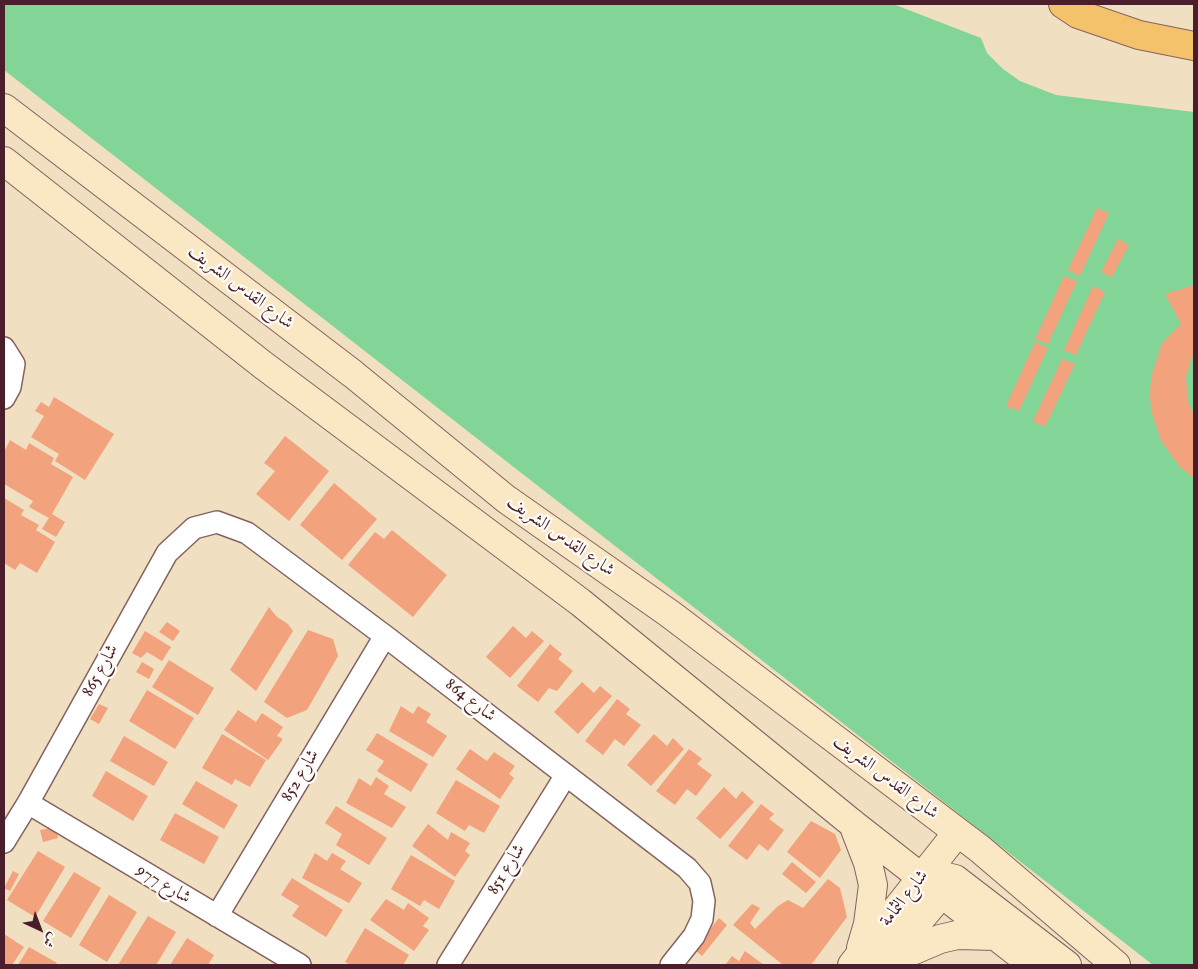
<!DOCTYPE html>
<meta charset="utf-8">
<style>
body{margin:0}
#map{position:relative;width:1198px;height:969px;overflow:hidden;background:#f1dfc1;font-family:"IM FELL English",Amiri,serif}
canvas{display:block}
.frame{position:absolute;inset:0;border:5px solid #4a1f2b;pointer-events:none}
.north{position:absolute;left:15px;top:904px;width:50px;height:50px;-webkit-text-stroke:4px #fdfcf7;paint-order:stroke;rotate:137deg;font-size:14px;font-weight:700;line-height:20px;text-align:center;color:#4a1f2b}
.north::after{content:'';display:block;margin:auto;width:18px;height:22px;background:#4a1f2b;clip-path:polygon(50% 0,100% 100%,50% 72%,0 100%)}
</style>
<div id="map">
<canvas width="1198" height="969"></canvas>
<div class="frame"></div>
<div class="north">ش</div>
</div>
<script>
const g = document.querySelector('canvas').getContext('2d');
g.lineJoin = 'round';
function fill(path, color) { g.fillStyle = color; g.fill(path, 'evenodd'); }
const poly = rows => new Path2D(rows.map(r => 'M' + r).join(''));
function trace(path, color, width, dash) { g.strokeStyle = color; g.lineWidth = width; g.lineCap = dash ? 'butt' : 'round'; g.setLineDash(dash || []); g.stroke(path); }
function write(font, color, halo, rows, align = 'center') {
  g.font = font + ' "IM FELL English",Amiri,serif'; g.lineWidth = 4.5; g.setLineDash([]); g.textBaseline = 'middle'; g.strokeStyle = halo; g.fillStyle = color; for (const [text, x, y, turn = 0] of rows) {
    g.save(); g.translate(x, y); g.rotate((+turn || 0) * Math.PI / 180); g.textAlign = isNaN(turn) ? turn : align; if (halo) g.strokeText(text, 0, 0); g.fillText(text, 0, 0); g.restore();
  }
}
fill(poly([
 [4,4,893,4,981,38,987,53,1003,69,1020,81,1056,95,1194,112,1194,965,1153,965,4,70]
]), '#82d597');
fill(poly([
 [1097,208,1109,213,1080,276,1068,270],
 [1118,239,1129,245,1112,277,1101,272],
 [1064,276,1077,281,1048,344,1035,339],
 [1194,285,1194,351,1186,377,1188,401,1194,416,1194,478,1180,467,1161,441,1151,410,1150,395,1151,377,1162,343,1181,324,1165,294],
 [1093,286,1105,292,1076,355,1064,350],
 [1035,342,1048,348,1019,411,1006,406],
 [1062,359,1075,364,1045,427,1033,421],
 [54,397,114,434,85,480,55,461,59,454,31,437,44,416,35,411,41,402,49,407],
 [285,436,329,471,289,521,256,494,275,471,264,463],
 [10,440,26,450,29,443,54,458,51,464,73,477,52,514,65,522,56,537,42,529,49,518,29,507,33,501,4,484,4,452],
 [334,483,377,519,342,560,300,525],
 [4,498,24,510,21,515,39,525,36,530,55,542,37,573,20,563,15,570,4,563],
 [392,530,447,575,413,617,348,565,375,532,384,539],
 [269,607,277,617,288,624,293,631,256,691,230,670],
 [167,622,180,631,173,641,159,632],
 [513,626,526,638,532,631,544,641,510,678,486,657],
 [308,630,333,639,338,656,307,710,287,718,264,702],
 [145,631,171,647,162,661,147,652,141,658,132,653],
 [550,644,562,654,558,659,573,671,557,691,549,688,538,702,517,686],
 [169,660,214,688,198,715,152,687],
 [142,662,154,669,149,679,136,672],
 [582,682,594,693,600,686,612,696,578,734,554,712],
 [147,690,194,718,175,749,129,721],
 [617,699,630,709,626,714,641,725,624,746,615,739,603,755,585,741],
 [99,704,108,708,99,724,90,719],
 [401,706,413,714,418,706,431,714,426,722,447,736,433,757,389,731],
 [238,710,256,722,262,713,283,727,277,736,283,739,268,760,224,730],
 [377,733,428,764,411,792,377,771,384,761,366,750],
 [222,734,266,760,250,787,235,779,232,785,202,768],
 [654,734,667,746,673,738,684,749,651,786,627,765],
 [124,736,168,762,154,786,110,761],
 [470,749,487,761,494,752,515,766,509,774,514,778,500,799,456,769],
 [689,749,702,759,697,764,712,775,696,796,687,789,675,805,656,791],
 [106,771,148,796,133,821,92,796],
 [376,777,389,786,384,794,406,807,392,828,346,803,359,778,371,786],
 [456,780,500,806,484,833,469,825,465,831,436,813],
 [196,781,238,805,224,829,182,804],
 [724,787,736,799,742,791,754,802,720,839,696,818],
 [761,804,774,814,769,819,784,830,768,851,759,844,747,860,728,846],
 [336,806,387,838,369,865,336,845,342,834,325,823],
 [175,813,219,837,204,864,160,840],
 [811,821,835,834,841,850,820,878,787,852],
 [428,824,448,840,451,832,470,843,465,851,470,855,455,877,412,846],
 [56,827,58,838,43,842,40,830],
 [38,851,65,867,35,917,7,900],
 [315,853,327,861,332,853,346,861,340,869,362,883,349,903,302,878],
 [411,855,455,881,439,909,424,900,420,906,391,889],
 [792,862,816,882,806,893,782,874],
 [13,871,19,874,10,891,4,888],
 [74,872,101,888,71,938,43,921],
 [292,878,343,910,326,937,292,916,299,906,281,895],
 [828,879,840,888,847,917,811,965,783,965,733,925,752,904,760,908,750,923,755,929,778,906,788,900,803,908],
 [109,895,137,912,107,962,79,945],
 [386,899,404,910,408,903,429,918,423,926,429,930,414,951,370,920],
 [148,916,176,932,156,965,118,965],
 [719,918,727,925,702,956,694,949],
 [365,928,409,955,403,965,351,965,345,962],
 [4,934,24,947,12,965,4,965],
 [187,938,214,955,208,965,170,965],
 [29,947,57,963,55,965,18,965],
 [745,951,764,965,725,965,732,956,739,961]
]), '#f2a27c');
const street = poly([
 [4,348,14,364,10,387,4,398],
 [28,803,300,965],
 [4,842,28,803,167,553,194,528,217,522,247,533,385,636,687,868,700,883,704,901,702,919,694,936,671,965],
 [217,916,385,636],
 [448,965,566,775]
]);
const secondary = poly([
 [4,108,353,374,506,499,670,614,980,849,1116,965],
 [4,161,263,365,580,602,853,824,1033,965],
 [853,824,868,863,873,885,868,924,861,948],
 [922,877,938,875,955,879,1067,965],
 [891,964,907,953,940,939,957,935,995,936],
 [852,965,957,833],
 [882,965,953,880]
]);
const highway = poly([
 [1063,4,1078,14,1139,35,1194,46]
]);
trace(street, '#846260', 24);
trace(secondary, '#846260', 30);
trace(highway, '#846260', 30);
trace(street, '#fff', 21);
trace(secondary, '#fae7c3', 28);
trace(highway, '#f3c26a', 28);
write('18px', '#4a1f2b', '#fdfcf7', [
 ["شارع القدس الشريف",240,288,37],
 ["شارع القدس الشريف",560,537,35],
 ["شارع 865",101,671,-61],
 ["شارع 864",470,701,38],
 ["شارع 852",301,776,-59],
 ["شارع القدس الشريف",885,778,37],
 ["شارع 851",507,870,-58],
 ["شارع 977",163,885,31],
 ["شارع الثمامة",905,899,-52]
]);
</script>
